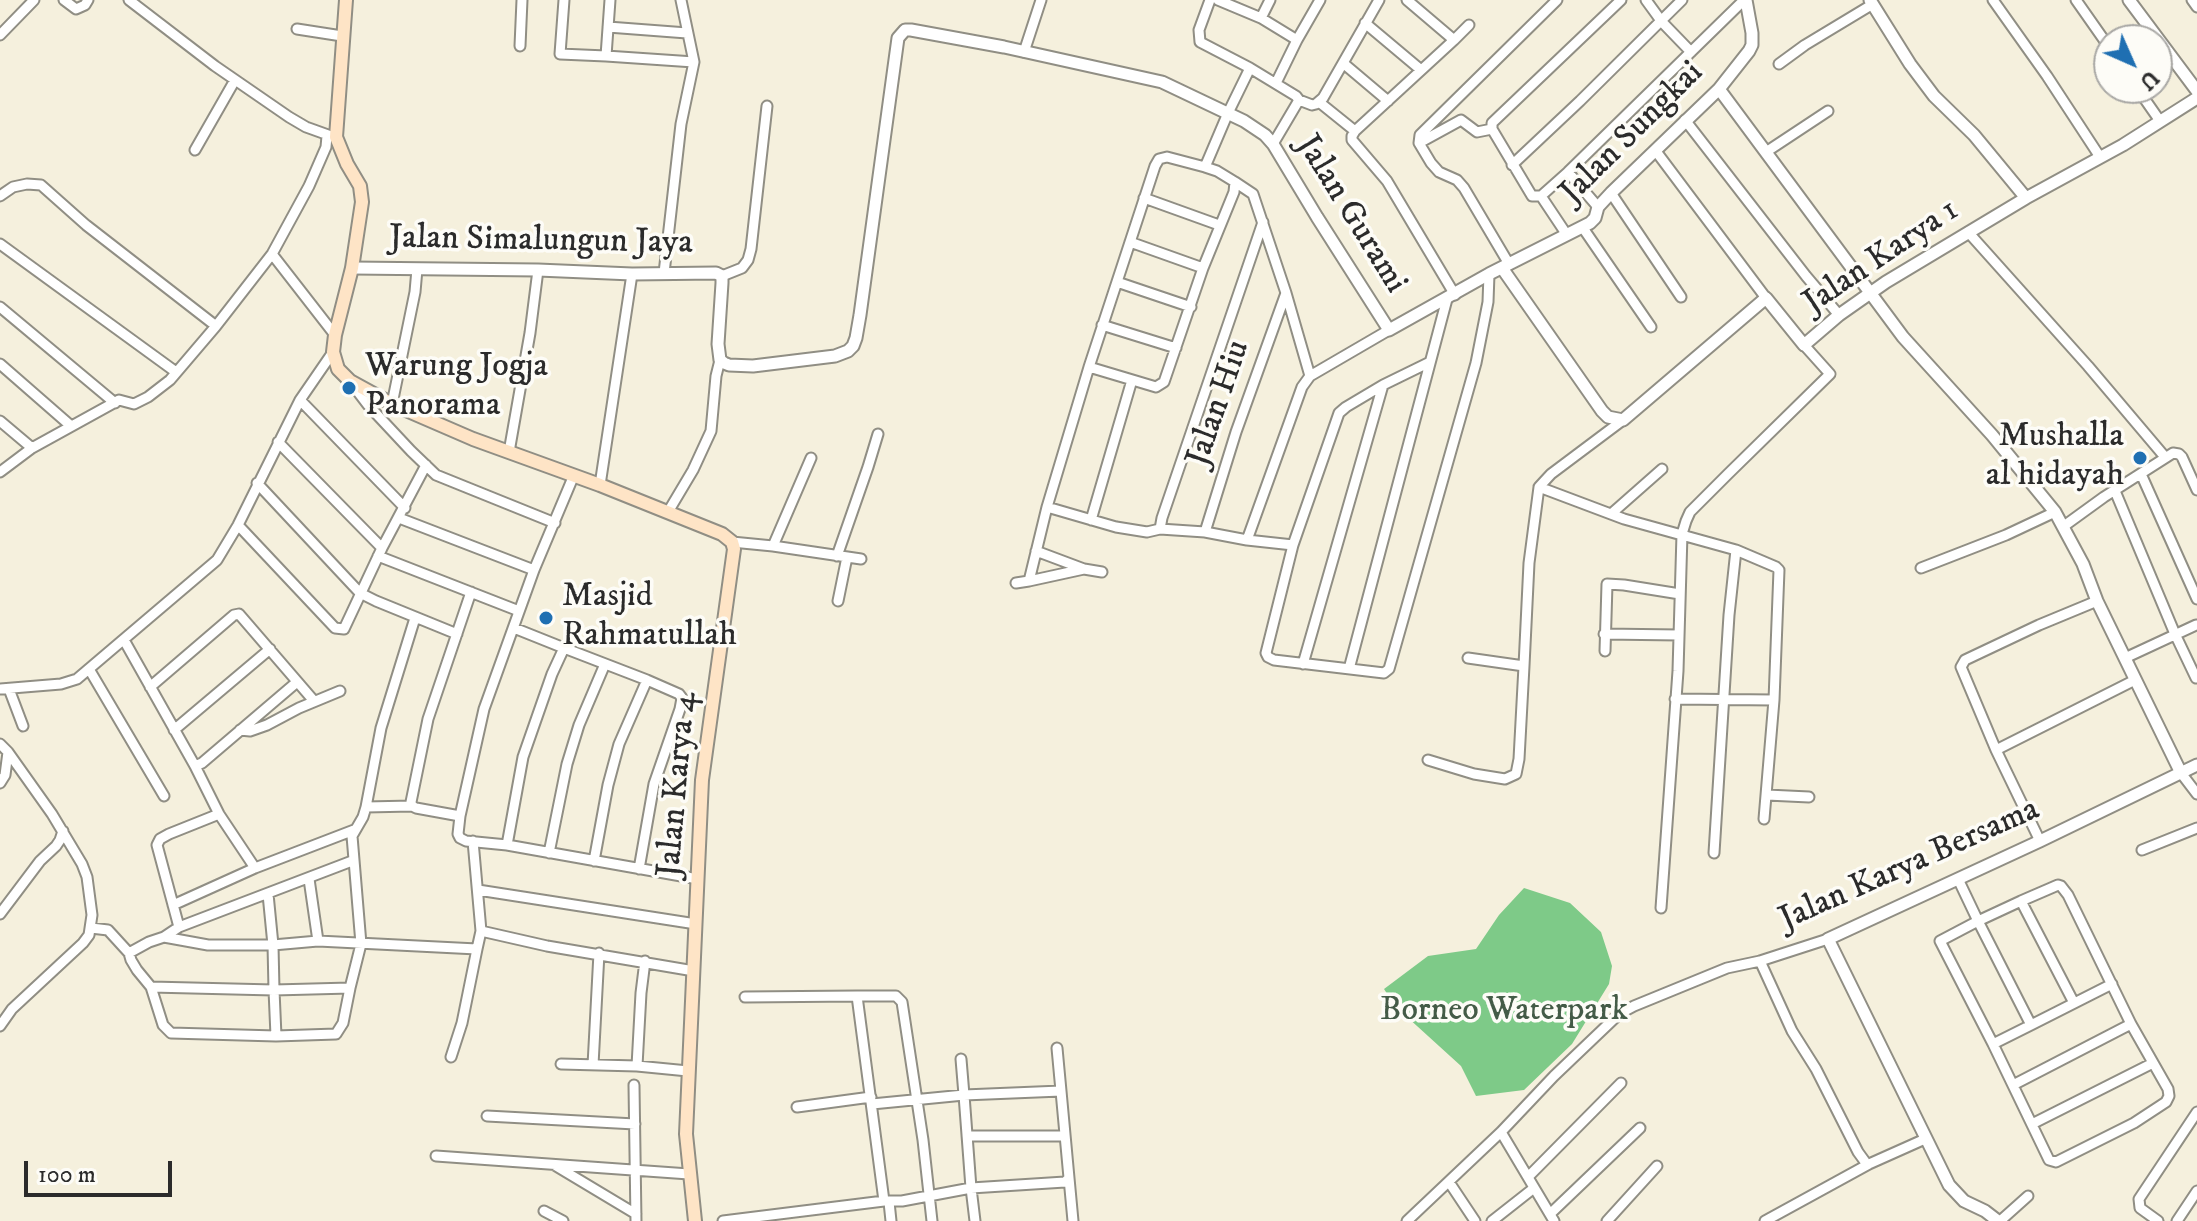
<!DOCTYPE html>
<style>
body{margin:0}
#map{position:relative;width:2197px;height:1221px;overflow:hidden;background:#f5f0dd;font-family:"IM FELL DW Pica",serif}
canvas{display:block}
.north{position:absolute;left:2093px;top:24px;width:80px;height:80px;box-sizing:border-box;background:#fdfcf7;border:2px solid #a9a8a5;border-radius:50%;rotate:135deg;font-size:22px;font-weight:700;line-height:32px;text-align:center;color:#2b2b2b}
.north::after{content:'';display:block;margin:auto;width:28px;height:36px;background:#1f6fb2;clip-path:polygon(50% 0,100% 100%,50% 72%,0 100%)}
.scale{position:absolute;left:24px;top:1161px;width:148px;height:36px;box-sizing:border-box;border:4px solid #2b2b2b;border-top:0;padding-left:10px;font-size:24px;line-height:28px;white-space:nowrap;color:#2b2b2b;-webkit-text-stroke:6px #fdfcf7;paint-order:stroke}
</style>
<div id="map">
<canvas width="2197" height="1221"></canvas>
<div class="north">U</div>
<div class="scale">100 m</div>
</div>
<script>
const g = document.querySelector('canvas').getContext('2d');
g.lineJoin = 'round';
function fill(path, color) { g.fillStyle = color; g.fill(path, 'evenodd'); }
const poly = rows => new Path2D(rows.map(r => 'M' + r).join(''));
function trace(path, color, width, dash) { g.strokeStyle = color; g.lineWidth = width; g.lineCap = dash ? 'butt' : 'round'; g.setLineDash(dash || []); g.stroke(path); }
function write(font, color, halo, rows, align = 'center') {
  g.font = font + ' "IM FELL DW Pica",serif'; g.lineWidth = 7; g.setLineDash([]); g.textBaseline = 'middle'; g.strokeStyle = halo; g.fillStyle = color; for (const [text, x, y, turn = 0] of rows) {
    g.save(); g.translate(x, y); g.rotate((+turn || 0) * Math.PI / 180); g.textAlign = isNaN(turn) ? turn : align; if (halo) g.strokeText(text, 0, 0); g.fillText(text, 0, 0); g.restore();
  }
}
fill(poly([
 [1524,888,1570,903,1601,932,1612,966,1609,984,1572,1044,1524,1090,1476,1096,1461,1066,1395,1006,1384,989,1428,956,1476,949,1499,915]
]), '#7eca88');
const minor = poly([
 [64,0,76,9,85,5,88,0],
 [129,0,215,66,289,117,306,127,331,136],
 [564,0,560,54,606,56,610,0],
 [1210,0,1199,30,1200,42,1250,68],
 [1218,0,1261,18,1297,40],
 [1407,0,1454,40,1469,25],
 [1621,0,1492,123,1492,129,1532,196,1541,196,1568,172,1744,0],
 [1646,0,1662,22,1691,52],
 [1993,0,2047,76,2100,157],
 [2076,0,2109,47],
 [2192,0,2197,7],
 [1261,18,1270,0],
 [1365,23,1421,70],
 [608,27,687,33],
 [297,29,342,36],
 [0,35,34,0],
 [1454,40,1355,131,1352,136,1352,140,1387,181,1455,295],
 [520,46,522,0],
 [1024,52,1041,0],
 [606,56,694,62],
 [1343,63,1388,101],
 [1779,64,1805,45,1873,4],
 [1276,83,1297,40,1320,0],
 [2137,88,2160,121],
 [1299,100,1312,105,1316,104,1323,98,1379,0],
 [1319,102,1355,131],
 [1685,120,1806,276,1839,315],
 [1419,143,1420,135,1557,0],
 [1419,143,1431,163,1439,172,1457,180,1464,188,1509,264],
 [1419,143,1461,120,1477,132,1492,129],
 [195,150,235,80],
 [1655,150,1766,298],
 [1766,152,1828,111],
 [1512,165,1580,101,1682,0],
 [1568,172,1598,207],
 [1235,182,1253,194,1286,293,1310,376],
 [1611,193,1681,297],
 [0,196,13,187,27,184,41,185,86,225,216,326],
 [1541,196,1567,235],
 [1144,198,1219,225],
 [1263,222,1162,518,1160,529,1205,532,1247,540,1293,545],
 [1583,228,1651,327],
 [1968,232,2088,366,2165,457],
 [1130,242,1203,268],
 [0,244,176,372],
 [272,254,335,335],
 [664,273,681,124,694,62,681,0],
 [722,276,742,268,748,260,751,249,767,106],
 [1117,282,1191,307],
 [0,307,115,403],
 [1102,325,1176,348],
 [0,364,71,426],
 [1089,367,1156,387,1164,382,1203,268,1234,192,1235,182,1217,171,1205,167,1228,113,1250,68,1296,96,1299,100,1273,144],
 [352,384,368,405,411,451,436,475,555,523],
 [1383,385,1346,407,1339,413,1293,545,1266,653,1268,657,1274,660,1384,673,1389,669,1476,363,1488,302,1489,274],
 [300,400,405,508],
 [392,404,415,292,417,269],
 [1623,420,1551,474,1539,487,1624,519,1736,550,1776,567,1779,570,1774,700,1764,819],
 [0,421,32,448],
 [278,442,382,548],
 [509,452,530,333,538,270],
 [0,472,32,448,119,400,134,404,148,397,170,380,216,326,272,254,309,186,326,147,327,136],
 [2141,474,2197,599],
 [574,475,534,570,484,709,460,816,458,834,460,838,466,841,507,845,698,879],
 [257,483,360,593,376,601,457,634],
 [600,485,632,274],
 [2115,491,2175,634,2196,678],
 [1047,507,1029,581,1084,569,1102,572],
 [668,512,693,470,711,431,716,376,720,360],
 [1611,514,1662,469],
 [399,518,534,570],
 [1091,520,1132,380],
 [238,525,335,628,344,629,382,548,426,465],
 [2064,526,2104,497,2173,453,2179,454,2182,457,2197,490],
 [1160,529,1147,532,1116,527,1047,507,1089,367,1155,166,1159,159,1167,157,1205,167],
 [1205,532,1236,432,1286,293],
 [1247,540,1302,387,1310,376,1389,330],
 [732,542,773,546,861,559],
 [773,546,811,458],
 [1036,551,1084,569],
 [378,556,519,611],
 [837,556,868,467,878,434],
 [1921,568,2006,535,2055,512],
 [1016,583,1029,581],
 [838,601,847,557],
 [514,628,564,648],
 [1604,634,1679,635],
 [124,640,195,766,202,763,297,682],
 [1605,651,1607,584,1624,585,1680,594],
 [1468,658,1524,666,1529,563,1539,487],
 [2125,658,2196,625],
 [1303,664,1383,385,1430,362],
 [89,669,164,796],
 [1349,669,1447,299],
 [150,687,234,615,239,614,314,701],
 [0,689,61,684,77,679,217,560,238,525,300,400,333,352],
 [9,689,23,726],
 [1675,699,1774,700],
 [174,730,270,649],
 [240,730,250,731,267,725,299,708,340,691],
 [0,744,8,752,5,775,0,783],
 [1996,750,2135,680],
 [1428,760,1474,774,1505,779,1516,774,1519,759,1524,666],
 [195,766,219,814,255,868],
 [2181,773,2197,794],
 [1767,795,1809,797],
 [412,806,366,807,381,728,415,618],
 [460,816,416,808,412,806,411,802,428,719,471,592],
 [2040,841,1996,750,1961,667,1965,660,2039,625,2097,601],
 [507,845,523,757,552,674,564,648,647,680,679,694,682,698,680,709,654,784,639,869],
 [2142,850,2197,828],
 [549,853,567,764,579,725,605,664],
 [1714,853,1729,615,1736,550],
 [594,861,608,785,619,744,647,680],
 [309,879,318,941],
 [1958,879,1978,921,2031,1025,1993,1044,2049,1160,2056,1162,2134,1123,2166,1102,2169,1096,2168,1089,2131,1024,2068,895,2061,886,2058,885,2021,901,1978,921,1940,941,1993,1044],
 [478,890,696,924],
 [268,894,273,945,274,990,350,988,361,944,352,836,363,817,366,807],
 [2021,901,2074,1003],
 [173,905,255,868,354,830],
 [1661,908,1678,671,1682,534,1686,521,1690,512,1728,474,1830,374,1804,345],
 [0,914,40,861,56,846,60,840,63,831],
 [179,927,157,845,160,839,169,834,219,814],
 [91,928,108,930,129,953],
 [481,931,547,946,694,971],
 [164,937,208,945,273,945,318,941,477,949,481,931,473,841],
 [1760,961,1792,1031,1816,1069,1858,1152,1866,1163,1869,1164],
 [151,987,274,990,276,1036],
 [350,988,343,1023,336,1034,276,1036,171,1033,163,1025,151,987,137,970,131,960,129,953,149,942,164,937,179,927,352,861],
 [857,996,896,996,902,1002,923,1140,932,1221],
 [2031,1025,2112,984],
 [0,1026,12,1009,83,943,89,935,92,915,87,877,82,864,52,814,8,752],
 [1057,1048,1061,1091],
 [451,1057,462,1023,477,949],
 [561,1064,637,1066,688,1071],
 [593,1065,599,953],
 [637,1066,641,993,645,961],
 [634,1085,636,1221],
 [2013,1085,2131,1024],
 [872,1104,964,1095,961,1059],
 [797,1107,871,1097],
 [487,1116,635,1124],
 [2032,1124,2153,1063],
 [1501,1132,1554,1221],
 [967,1136,1065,1136],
 [436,1156,689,1174],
 [556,1166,636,1214],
 [1528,1177,1621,1083],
 [1069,1178,1073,1221],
 [1449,1182,1475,1221],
 [884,1201,902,1201,971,1188,1065,1182,1069,1178,1061,1091,964,1095,971,1188,975,1221],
 [889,1202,891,1221],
 [544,1211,563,1221],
 [1550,1214,1640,1128],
 [723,1221,884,1201,857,996,745,997],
 [1407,1221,1501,1132,1554,1076,1619,1014,1634,1006,1727,968,1760,961,1828,939],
 [1492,1221,1534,1188],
 [1607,1221,1657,1166],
 [1765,1221,1869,1164,1925,1139],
 [2000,1221,2028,1196],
 [2158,1221,2140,1208,2139,1199,2197,1112],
 [2177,1221,2197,1191]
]);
const tertiary = poly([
 [1870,0,1910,64,1934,96,1974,135,2026,198],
 [2129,0,2197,91],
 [1719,89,1903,337,1992,435,2055,512,2083,564,2097,601,2181,773],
 [352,268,538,270,632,274,716,273,722,276,722,283,718,344,720,360,724,363,729,365,753,366,835,356,848,351,853,346,856,338,860,315,898,38,905,30,911,30,1004,47,1162,82,1244,121,1265,135,1273,144,1317,217,1389,330,1489,274,1590,223,1595,218,1598,207,1611,193,1719,89,1749,51,1752,45,1752,33,1746,0],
 [1502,268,1602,411,1608,417,1623,420,1766,298,1804,345,1839,315,1886,282,2026,198,2123,145,2197,98],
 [1998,1221,1985,1211,1964,1201,1949,1185,1828,939,2040,841,2197,765]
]);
const secondary = poly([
 [346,0,336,137,347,164,360,186,362,202,352,268,335,335,333,352,338,369,350,381,392,404,473,439,600,485,722,534,732,542,734,549,702,780,686,1134,695,1221]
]);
trace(minor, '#908e84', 13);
trace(tertiary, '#908e84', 15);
trace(secondary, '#908e84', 16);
trace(minor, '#fff', 9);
trace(tertiary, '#fff', 11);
trace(secondary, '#fee4c6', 12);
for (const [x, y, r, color] of [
 [349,388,8,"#1f6fb2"],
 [2140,458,8,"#1f6fb2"],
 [546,618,8,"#1f6fb2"]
]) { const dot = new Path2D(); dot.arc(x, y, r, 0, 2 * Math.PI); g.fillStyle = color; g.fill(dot); trace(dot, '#fdfcf7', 3); }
write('34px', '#2b2b2b', '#fdfcf7', [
 ["Jalan Sungkai",1633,134,-45],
 ["Jalan Gurami",1350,215,58],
 ["Jalan Simalungun Jaya",541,242,1],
 ["Jalan Karya 1",1882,258,-34],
 ["Jalan Hiu",1220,404,-71],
 ["Jalan Karya 4",679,785,-85],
 ["Jalan Karya Bersama",1910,866,-24]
]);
write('34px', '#2b2b2b', '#fdfcf7', [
 ["Warung Jogja",365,368],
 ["Panorama",365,407],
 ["Mushalla",2124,438,"right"],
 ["al hidayah",2124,477,"right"],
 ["Masjid",562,598],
 ["Rahmatullah",562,637]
], 'left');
write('34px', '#445b47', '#fdfcf7', [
 ["Borneo Waterpark",1504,1012]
]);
</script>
